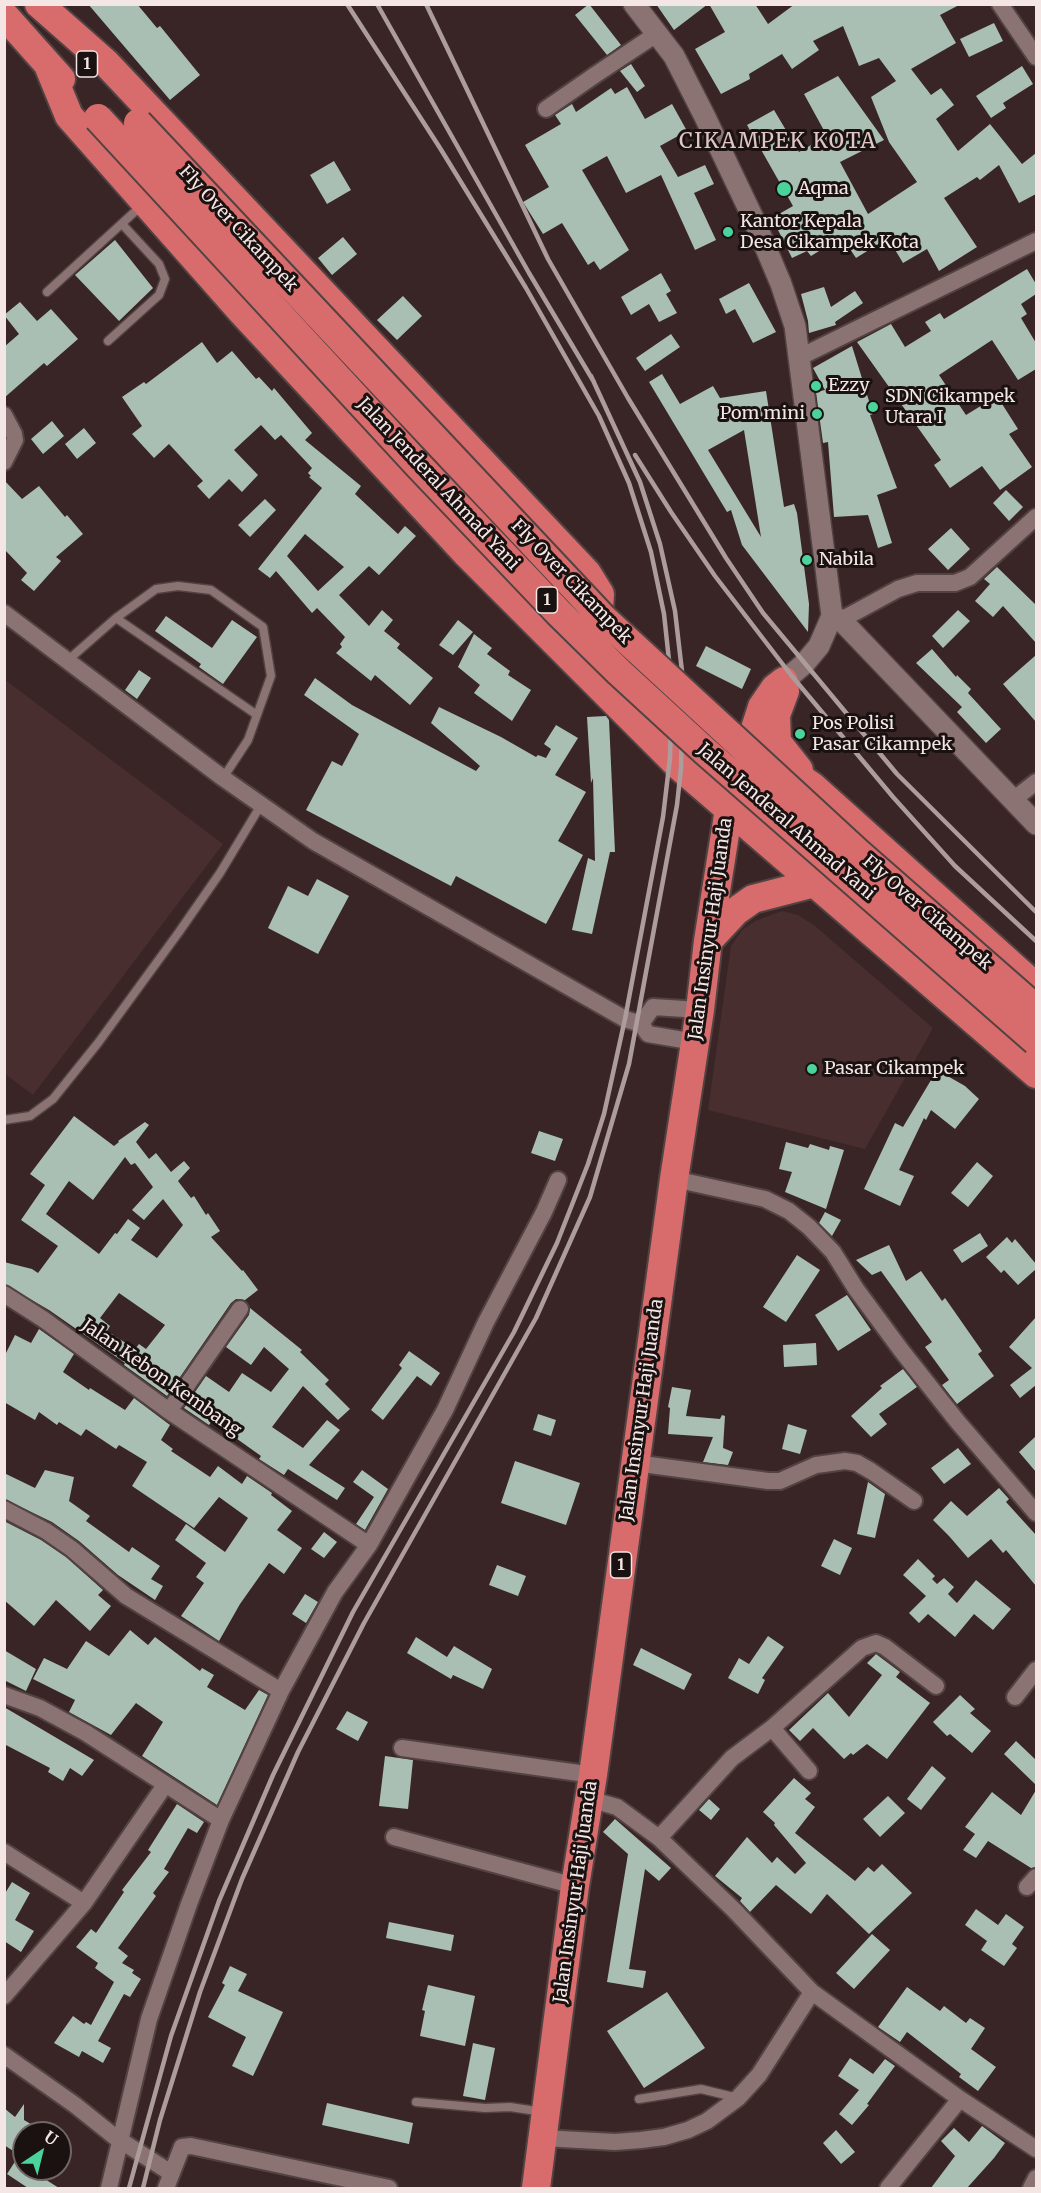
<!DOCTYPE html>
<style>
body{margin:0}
#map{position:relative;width:1041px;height:2193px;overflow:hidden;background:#392525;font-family:Merriweather,serif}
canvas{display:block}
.frame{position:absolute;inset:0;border:6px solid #f4e6e5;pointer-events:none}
.north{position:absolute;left:12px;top:2121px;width:60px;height:60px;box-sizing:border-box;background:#1a1111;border:2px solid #716666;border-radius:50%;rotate:35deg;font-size:16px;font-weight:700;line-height:24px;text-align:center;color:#f4e6e5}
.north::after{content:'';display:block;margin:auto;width:21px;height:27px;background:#4ad49c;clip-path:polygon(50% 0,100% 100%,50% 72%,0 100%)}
</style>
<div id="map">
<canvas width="1041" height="2193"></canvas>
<div class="frame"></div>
<div class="north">U</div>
</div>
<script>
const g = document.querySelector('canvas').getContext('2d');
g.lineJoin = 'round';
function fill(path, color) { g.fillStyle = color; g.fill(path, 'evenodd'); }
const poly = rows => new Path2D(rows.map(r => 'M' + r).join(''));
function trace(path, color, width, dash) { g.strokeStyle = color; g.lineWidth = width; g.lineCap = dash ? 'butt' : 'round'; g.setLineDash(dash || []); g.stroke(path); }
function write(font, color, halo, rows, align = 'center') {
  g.font = font + ' Merriweather,serif'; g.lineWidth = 6; g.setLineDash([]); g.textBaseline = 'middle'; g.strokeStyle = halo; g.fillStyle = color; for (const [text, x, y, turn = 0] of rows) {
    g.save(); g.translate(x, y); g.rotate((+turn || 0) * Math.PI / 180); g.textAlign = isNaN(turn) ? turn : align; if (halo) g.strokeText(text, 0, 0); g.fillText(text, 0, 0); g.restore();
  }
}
fill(poly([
 [4,679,223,844,33,1095,5,1074],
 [782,911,798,915,815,926,933,1028,865,1149,708,1110,731,946,742,930,755,921]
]), '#482e2e');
fill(poly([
 [88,4,137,4,157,28,160,26,200,75,170,100],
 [589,4,621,45,607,55,575,15],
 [656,4,708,4,674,30],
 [709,4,755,4,768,24,795,4,961,4,940,15,956,43,911,69,931,95,941,88,954,105,936,119,958,151,990,124,1022,164,1036,153,1036,194,1019,203,999,165,980,180,977,177,944,198,977,247,939,271,927,249,903,263,888,238,856,258,842,237,811,256,807,251,792,258,772,218,793,206,747,125,774,110,799,152,827,136,804,94,838,76,884,140,840,162,868,214,917,182,889,142,871,97,896,81,879,58,859,66,843,26,813,41,819,50,792,69,782,54,749,74,750,79,721,94,695,49,725,32],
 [994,23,1003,41,969,57,960,39],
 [631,64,645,86,637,92,620,71],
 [1022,66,1033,84,1003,103,1006,108,991,118,976,96],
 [627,87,645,119,672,104,687,131,660,146,678,177,705,165,714,184,694,193,716,240,695,250,661,175,626,193,607,156,582,170,629,250,600,270,594,261,588,265,562,223,543,234,523,202,549,187,525,145,561,124,555,115,572,104,576,112,611,88,615,94],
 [334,161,351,190,327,204,310,175],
 [343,237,357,254,332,275,318,258],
 [115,240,153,288,119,321,75,275],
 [1027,269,1036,284,1036,294,1021,304,1027,314,1021,318,1036,343,1036,369,1018,380,992,340,939,375,966,415,997,396,1018,429,1009,434,1032,467,1000,490,982,466,950,488,934,465,941,460,857,342,891,324,905,347,931,331,925,322,940,313,944,319],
 [661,273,671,291,666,294,677,313,659,322,649,304,631,315,621,297],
 [749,283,776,332,753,343,735,309,726,314,719,299],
 [824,287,831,307,855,291,863,303,835,322,836,325,809,333,808,321,801,294],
 [403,296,422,316,397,340,377,320],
 [20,302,37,321,51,309,78,339,47,366,44,363,4,398,4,347,19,334,4,315],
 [671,334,680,347,645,371,636,358],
 [202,342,217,363,232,351,256,379,259,377,272,391,274,388,312,433,305,440,361,486,355,494,398,534,405,526,416,536,379,575,369,566,339,595,369,626,382,610,393,620,384,631,400,644,397,648,433,678,410,705,375,675,371,681,336,653,342,647,340,644,345,637,317,608,312,613,276,571,270,578,258,569,322,488,309,477,311,476,308,473,312,468,281,435,275,440,261,425,234,450,258,475,242,492,229,479,209,499,197,486,203,481,169,444,154,458,132,434,142,426,122,397,144,382,146,384],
 [305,534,344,567,318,591,287,556],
 [852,346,873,414,870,415,897,488,877,495,892,543,878,548,868,515,834,517,828,442,823,443,816,392,825,390,813,368],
 [662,374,680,404,713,386,720,398,766,391,784,507,794,504,797,513,809,604,808,632,742,545,731,510,727,512,649,382],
 [744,430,761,537,708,450],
 [52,421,64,436,43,454,31,439],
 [84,428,96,443,77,459,65,444],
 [4,480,22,499,39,486,65,517,67,515,83,534,56,557,61,561,34,591,21,580,27,573,4,549],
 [1006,490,1023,507,1009,521,993,503],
 [265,499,276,510,250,537,238,525],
 [951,528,970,549,948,570,928,549],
 [997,567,1036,605,1036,643,1003,606,993,617,975,601,990,584,984,579],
 [958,610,970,621,943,648,932,636],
 [166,616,212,648,232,620,257,637,223,684,199,667,201,664,155,631],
 [458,620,473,632,453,655,439,645],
 [474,634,492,648,487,654,510,671,508,675,531,690,512,721,474,693,480,685,458,667],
 [706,646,751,669,742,689,696,666],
 [932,649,956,677,957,675,971,689,968,693,1001,729,986,743,957,712,962,707,916,663],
 [1036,655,1036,722,1003,684],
 [139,670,151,678,137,699,125,690],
 [315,678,352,705,476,771,480,766,431,723,439,707,501,737,536,757,538,755,546,758,551,749,544,744,556,725,578,738,555,775,586,792,558,841,583,855,546,924,456,876,451,886,306,810,332,761,342,766,359,734,304,695],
 [606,716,609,720,615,852,610,852,592,934,572,930,588,858,595,861,593,778,591,783,587,717],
 [317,879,349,896,318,954,268,928,288,886,308,896],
 [937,1070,965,1086,979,1099,955,1129,931,1110,926,1120,924,1118,899,1170,914,1176,900,1206,864,1189,895,1123,903,1127],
 [74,1116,114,1146,119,1142,118,1141,145,1122,149,1125,136,1142,149,1159,156,1153,171,1172,184,1161,190,1168,178,1181,191,1198,194,1196,206,1215,208,1213,220,1231,211,1237,242,1271,243,1270,258,1290,245,1300,236,1299,231,1303,167,1396,124,1365,125,1363,49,1310,4,1284,4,1262,32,1269,38,1273,58,1246,21,1220,45,1185,30,1174],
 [125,1157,131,1165,135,1163,153,1187,132,1210,144,1220,163,1199,183,1225,157,1258,131,1240,140,1228,128,1219,117,1234,115,1233,99,1254,46,1214,69,1181,93,1200],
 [119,1293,165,1325,146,1349,139,1344,135,1349,107,1331,110,1326,100,1318],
 [539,1131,563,1139,555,1161,531,1153],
 [786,1142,808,1148,810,1144,829,1150,830,1146,844,1150,826,1209,785,1192,792,1172,779,1169],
 [977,1162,993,1176,968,1207,951,1193],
 [825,1212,841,1220,832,1236,819,1223],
 [980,1233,988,1246,962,1263,953,1250],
 [1007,1237,1012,1243,1015,1239,1036,1264,1036,1269,1018,1285,1004,1270,1001,1273,986,1257],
 [889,1245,906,1281,921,1271,942,1301,945,1298,982,1351,978,1354,994,1376,957,1404,942,1385,949,1380,925,1347,932,1342,881,1271,872,1275,856,1260],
 [797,1255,820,1270,786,1322,763,1307],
 [847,1295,871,1330,838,1351,815,1315],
 [250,1308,302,1350,300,1352,329,1380,325,1384,350,1409,338,1420,303,1386,272,1427,303,1448,327,1420,340,1430,309,1465,345,1488,337,1500,288,1469,284,1475,259,1459,261,1456,212,1421,209,1425,184,1408,206,1376,229,1392,242,1373,271,1392,289,1369,264,1347,251,1365,226,1347,249,1315],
 [1036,1317,1036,1385,1020,1398,1010,1385,1032,1368,1009,1347],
 [39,1329,74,1354,63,1372,89,1390,90,1388,125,1410,134,1398,170,1425,161,1440,173,1449,171,1451,210,1477,218,1466,242,1484,247,1476,272,1493,271,1495,292,1511,277,1530,302,1548,284,1574,269,1563,240,1604,219,1641,181,1616,204,1583,196,1577,206,1563,175,1540,186,1524,225,1552,248,1518,219,1497,194,1528,132,1486,147,1462,119,1445,116,1449,86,1429,81,1436,59,1422,57,1425,39,1412,35,1420,4,1402,4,1357,15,1335,31,1343],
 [816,1343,817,1365,784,1367,783,1345],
 [409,1351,440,1373,431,1386,417,1376,383,1420,371,1410,402,1368,399,1365],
 [903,1369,917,1387,879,1414,887,1424,871,1437,851,1416,882,1388,880,1386],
 [672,1387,691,1390,686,1416,720,1419,722,1415,725,1416,723,1448,733,1452,728,1465,703,1462,713,1437,668,1434,670,1408,668,1407],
 [538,1414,556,1420,551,1436,533,1430],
 [788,1424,807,1430,800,1454,782,1449],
 [1036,1436,1036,1472,1019,1452],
 [958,1448,971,1464,944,1484,931,1468],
 [515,1461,580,1483,566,1525,501,1503],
 [45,1470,74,1477,69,1501,90,1516,86,1521,129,1552,132,1547,160,1566,151,1579,163,1586,155,1600,118,1575,79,1541,52,1522,4,1499,4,1473,35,1488],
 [362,1470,388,1489,365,1530,356,1524,374,1497,353,1482],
 [868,1482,885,1494,875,1538,857,1534],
 [999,1488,1009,1499,1006,1502,1036,1535,1036,1586,1006,1550,1003,1553,991,1539,968,1558,949,1536,933,1520,951,1501,967,1516],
 [4,1521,41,1540,66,1557,103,1590,98,1595,111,1606,90,1631,56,1600,34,1626,4,1600],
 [324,1532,337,1542,324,1558,311,1549],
 [834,1539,852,1548,840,1575,821,1566],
 [918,1559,935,1576,932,1579,937,1584,944,1578,954,1587,948,1594,957,1603,976,1580,1011,1609,993,1630,974,1614,955,1637,928,1614,919,1623,909,1613,926,1596,903,1575],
 [497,1565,526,1576,518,1596,489,1585],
 [305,1594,318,1602,306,1623,292,1614],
 [130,1630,148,1645,155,1637,200,1671,202,1668,214,1675,207,1687,245,1710,259,1690,268,1695,217,1805,142,1756,163,1722,136,1703,111,1735,69,1712,75,1700,33,1679,44,1658,67,1669,86,1641,109,1656],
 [768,1636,784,1647,762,1678,765,1680,758,1694,728,1678,739,1658,749,1664],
 [416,1637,447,1657,454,1646,492,1669,483,1689,453,1675,451,1679,407,1653],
 [641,1648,692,1674,684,1690,633,1665],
 [4,1650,36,1669,26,1691,4,1680],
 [876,1654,900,1672,896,1677,930,1703,887,1759,867,1744,853,1755,851,1753,844,1759,813,1728,800,1741,789,1730,828,1693,849,1717,882,1675,867,1663],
 [960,1695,975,1709,970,1713,991,1731,972,1753,950,1734,947,1736,933,1722],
 [4,1707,94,1760,82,1776,70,1768,63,1781,48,1772,50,1768,4,1744],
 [347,1711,368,1722,358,1741,336,1729],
 [1016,1741,1036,1760,1036,1785,1004,1754],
 [385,1756,413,1760,408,1809,379,1806],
 [932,1766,946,1778,921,1810,907,1799],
 [794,1778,811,1793,805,1799,815,1807,795,1833,855,1881,868,1867,874,1872,882,1864,912,1893,869,1934,827,1894,811,1914,776,1885,750,1912,740,1901,742,1898,715,1876,747,1837,772,1863,777,1857,795,1874,806,1863,774,1825,775,1823,763,1812],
 [1036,1790,1036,1867,1031,1868,988,1841,976,1858,963,1850,975,1834,965,1827,992,1792,1021,1815],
 [888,1796,905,1813,880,1837,863,1819],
 [709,1799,720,1809,711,1820,699,1810],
 [177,1804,204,1822,197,1833,188,1828,164,1869,169,1872,153,1893,156,1896,118,1948,128,1956,122,1963,134,1970,132,1973,141,1979,130,1997,124,1994,98,2041,111,2048,103,2063,82,2051,79,2057,54,2043,73,2016,84,2024,86,2022,91,2025,114,1982,95,1968,98,1963,76,1947,91,1929,96,1933,124,1892,122,1890,151,1852,148,1850],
 [615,1819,671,1868,659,1881,645,1869,629,1969,646,1971,643,1988,607,1982,628,1854,603,1832],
 [12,1882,30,1893,15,1920,34,1931,21,1952,4,1941,4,1895],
 [976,1909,998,1925,1006,1914,1024,1927,1012,1944,1017,1948,1004,1966,981,1950,987,1941,965,1925],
 [389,1922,454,1935,451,1951,386,1938],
 [872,1934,890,1950,854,1989,836,1973],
 [230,1966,247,1974,238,1991,283,2012,253,2076,232,2066,246,2037,208,2017,225,1985,222,1983],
 [428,1985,475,1996,465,2046,420,2036,425,2011,422,2010],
 [907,1987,940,2011,944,2006,966,2023,970,2018,985,2028,971,2049,996,2067,978,2091,959,2077,961,2074,907,2032,900,2042,878,2027],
 [667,1992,705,2048,644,2088,607,2031],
 [473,2043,495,2048,485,2100,463,2096],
 [850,2058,873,2074,885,2059,895,2066,867,2104,869,2105,852,2125,839,2114,859,2090,838,2076],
 [327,2103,413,2123,409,2144,322,2125],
 [24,2104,24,2120,46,2133,24,2133,24,2158,4,2145,4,2108,15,2117],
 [982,2126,1005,2143,994,2158,967,2188,931,2188,955,2156,941,2141,954,2128,969,2142],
 [836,2130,855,2152,841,2164,823,2143],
 [16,2160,24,2166,24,2169,29,2169,59,2188,28,2188,7,2174]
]), '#a9bfb3');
const service = poly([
 [47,292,141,206],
 [108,341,159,295,165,279,159,264,122,224],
 [116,618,257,715],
 [67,661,116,618,156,589,178,586,211,590,263,627,271,676,248,740,223,778],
 [4,1120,30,1116,53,1099,98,1043,179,932,220,873,261,805],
 [639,2099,701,2089,738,2098],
 [416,2102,485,2108,510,2107,543,2112]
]);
const minor = poly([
 [1000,4,1036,57],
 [546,109,595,75,658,33],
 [798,358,1036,241],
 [4,415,14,434,15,440,4,462],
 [4,613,223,778,313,841,625,1019,641,1024,648,1034,695,1042],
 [841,620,898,589,917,583,955,583,970,577,1036,517],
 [1013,800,1036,782],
 [641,1024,653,1007,700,1010],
 [674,1179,765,1199,789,1211,809,1227,833,1252,856,1289,901,1350,957,1421,1036,1513],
 [4,1294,43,1319,169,1411,369,1545],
 [169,1411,240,1309],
 [635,1463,768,1481,780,1481,816,1465,845,1461,857,1463,871,1471,914,1501],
 [4,1509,46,1531,72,1549,126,1596,281,1691],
 [4,1695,40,1708,86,1733,221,1820],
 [1015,1697,1036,1670],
 [772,1728,809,1771],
 [402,1748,593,1775],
 [589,1799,617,1807,659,1838,734,1910,812,1992,960,2099,1036,2149],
 [394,1837,575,1886],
 [659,1838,732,1758,772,1728,862,1648,876,1643,885,1647,936,1686],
 [4,1852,84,1903],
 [1027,1887,1036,1877],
 [4,1996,84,1903,165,1785],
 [4,2055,75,2105,115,2137,171,2173],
 [543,2138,615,2142,641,2140,664,2137,688,2130,707,2121,738,2098,759,2075,812,1992],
 [109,2188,149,2019,189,1904,221,1820,281,1691,335,1592,369,1545,445,1410,486,1322,544,1212,558,1180],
 [166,2188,182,2147,191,2146,389,2188],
 [888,2188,960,2099],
 [1031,2188,1036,2178]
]);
const tertiary = poly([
 [634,4,674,56,705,117,754,220,781,284,795,326,832,616,819,646,804,664,784,681],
 [832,616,841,620,1036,824]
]);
const trunk = poly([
 [39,4,106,63,587,573,600,594,599,609,585,631,553,640,466,553,242,312,69,116,48,65],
 [4,15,61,79],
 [553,640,681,768,1036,1074],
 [785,691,776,715,777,742,799,770],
 [758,749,812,786,1036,987],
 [708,941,736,911,753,899,830,879],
 [536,2188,575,1886,593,1775,674,1179,700,1010,708,941,729,809,762,707,775,688,784,681]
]);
trace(service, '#524242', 11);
trace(minor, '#524242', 20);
trace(tertiary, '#524242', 24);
trace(trunk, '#524242', 32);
trace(service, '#8a7372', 8);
trace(minor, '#8a7372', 16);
trace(tertiary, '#8a7372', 21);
trace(trunk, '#d86c6d', 28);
trace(poly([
 [377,4,529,273,594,382],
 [426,4,548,259,628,398,726,558,763,613,897,774,1036,912],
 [635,455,671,512,715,576,791,675,893,797,955,866,1036,941],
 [129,2188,171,2036,219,1901,273,1775,353,1612,514,1332,557,1243,588,1164,604,1114,625,1019,663,817,670,758,672,688,664,614,651,552,629,483,599,416,526,288,440,148,347,4],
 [143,2188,160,2120,200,1992,242,1879,298,1752,364,1623,536,1318,590,1197,629,1064,677,805,681,768,683,680,675,611,660,544,640,482,591,376]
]), '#ad9c9c', 4.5);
const trunkBridge = poly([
 [98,118,419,466,558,612,619,672,705,751,1036,1041],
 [138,123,603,618,857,852,1036,1009]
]);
trace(trunkBridge, '#524242', 32, []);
trace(trunkBridge, '#d86c6d', 28);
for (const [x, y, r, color] of [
 [784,189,8,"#4ad49c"],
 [728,232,6,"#4ad49c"],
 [816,386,6,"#4ad49c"],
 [873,407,6,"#4ad49c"],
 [817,414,6,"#4ad49c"],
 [807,560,6,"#4ad49c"],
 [800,734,6,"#4ad49c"],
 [812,1069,6,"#4ad49c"]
]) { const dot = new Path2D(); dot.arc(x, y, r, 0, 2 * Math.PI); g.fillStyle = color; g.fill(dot); trace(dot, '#1a1111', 2); }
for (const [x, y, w] of [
 [87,64,21],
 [547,600,21],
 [621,1565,21]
]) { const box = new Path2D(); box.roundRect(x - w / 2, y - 13, w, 26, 4.5); g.fillStyle = '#1a1111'; g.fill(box); trace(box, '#f4e6e5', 1.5); }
write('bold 16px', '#f4e6e5', null, [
 ["1",87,64],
 ["1",547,600],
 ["1",621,1565]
]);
write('18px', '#f4e6e5', '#1a1111', [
 ["Aqma",798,189],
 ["Kantor Kepala",740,222],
 ["Desa Cikampek Kota",740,243],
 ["Ezzy",828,386],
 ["SDN Cikampek",885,397],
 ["Utara I",885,418],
 ["Pom mini",805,414,"right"],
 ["Nabila",819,560],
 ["Pos Polisi",812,724],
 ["Pasar Cikampek",812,745],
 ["Pasar Cikampek",824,1069]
], 'left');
write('18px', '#f4e6e5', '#1a1111', [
 ["Fly Over Cikampek",238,229,47],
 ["Jalan Jenderal Ahmad Yani",438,484,47],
 ["Fly Over Cikampek",571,582,46],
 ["Jalan Jenderal Ahmad Yani",786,822,41],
 ["Fly Over Cikampek",927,913,41],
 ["Jalan Insinyur Haji Juanda",711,929,-82],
 ["Jalan Kebon Kembang",161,1378,35],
 ["Jalan Insinyur Haji Juanda",642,1410,-82],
 ["Jalan Insinyur Haji Juanda",576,1892,-82]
]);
g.letterSpacing = '1.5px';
write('21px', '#e0c6c5', '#1a1111', [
 ["CIKAMPEK KOTA",778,142]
]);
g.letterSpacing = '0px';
</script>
